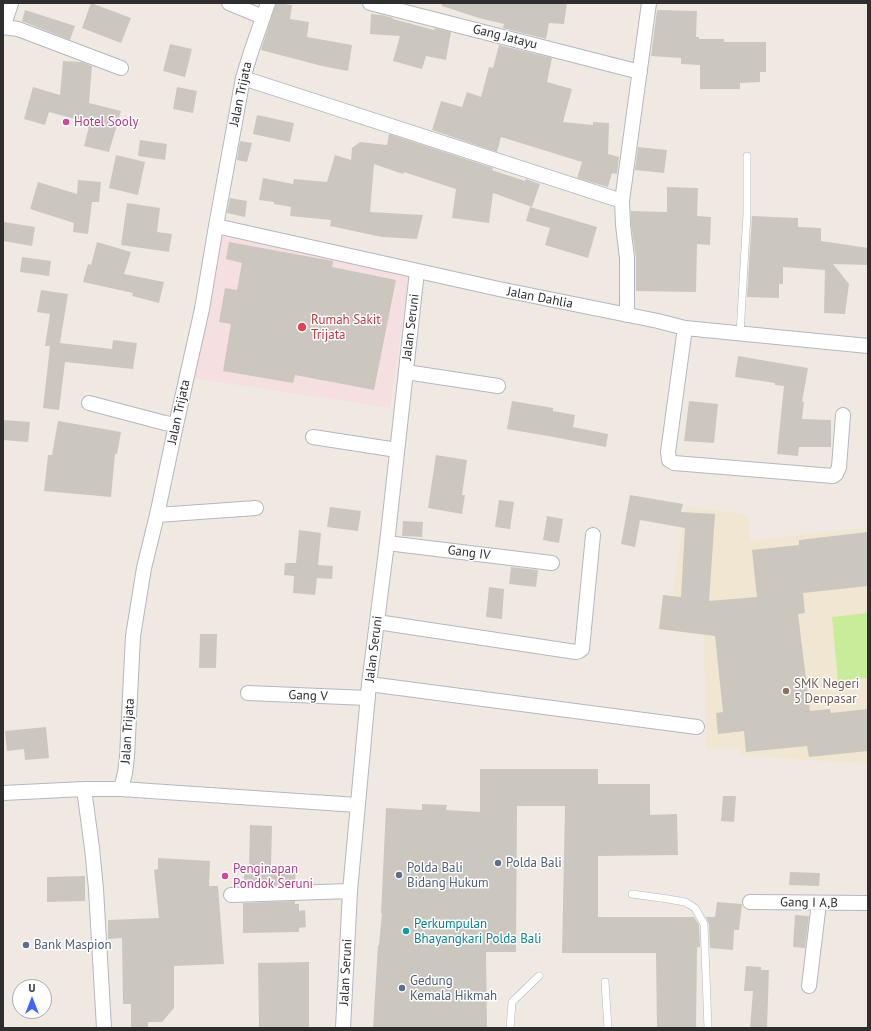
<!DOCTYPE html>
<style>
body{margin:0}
#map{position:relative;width:871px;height:1031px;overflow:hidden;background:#efe9e1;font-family:"PT Sans",sans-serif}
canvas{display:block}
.frame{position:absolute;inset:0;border:4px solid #2e2e2e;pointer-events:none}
.north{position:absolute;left:12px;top:979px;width:40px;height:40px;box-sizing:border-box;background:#fff;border:1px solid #ababab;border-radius:50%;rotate:0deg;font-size:11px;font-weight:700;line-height:16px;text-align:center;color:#2e2e2e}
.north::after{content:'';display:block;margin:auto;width:14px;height:18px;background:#4264fb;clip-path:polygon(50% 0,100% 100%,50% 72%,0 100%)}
</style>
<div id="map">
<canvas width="871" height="1031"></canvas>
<div class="frame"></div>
<div class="north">U</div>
</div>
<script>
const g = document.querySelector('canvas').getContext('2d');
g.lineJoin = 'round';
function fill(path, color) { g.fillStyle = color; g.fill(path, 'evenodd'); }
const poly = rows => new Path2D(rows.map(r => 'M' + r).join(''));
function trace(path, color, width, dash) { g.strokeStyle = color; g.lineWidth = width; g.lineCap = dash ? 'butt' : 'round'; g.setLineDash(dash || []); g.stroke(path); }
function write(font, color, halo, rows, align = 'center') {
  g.font = font + ' "PT Sans",sans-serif'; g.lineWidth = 3; g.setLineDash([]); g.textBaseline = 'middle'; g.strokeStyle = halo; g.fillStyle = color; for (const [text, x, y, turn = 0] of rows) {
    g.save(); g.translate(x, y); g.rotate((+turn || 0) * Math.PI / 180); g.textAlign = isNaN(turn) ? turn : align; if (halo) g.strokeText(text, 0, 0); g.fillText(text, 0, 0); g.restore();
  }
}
fill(poly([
 [685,506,748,515,750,541,868,527,868,764,740,755,740,748,706,749,704,635,659,629,663,595,673,596]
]), '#f0e6d1');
fill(poly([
 [220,236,409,276,390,408,193,378]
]), '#f5dfe0');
fill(poly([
 [868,613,868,678,838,681,832,617]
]), '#c9ec9a');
fill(poly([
 [91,3,131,18,121,43,82,28],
 [276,3,292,5,290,19,309,22,307,37,352,45,348,71,322,66,261,50],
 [442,3,567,3,564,24,549,23,546,39,503,28,504,24,479,18,442,6],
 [25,10,75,26,70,40,22,21],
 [657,10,697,11,696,37,699,37,699,39,724,39,724,42,766,42,766,72,760,72,760,82,740,83,740,89,700,89,700,65,681,64,681,58,651,56],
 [371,14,382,15,393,18,393,19,434,30,435,28,451,32,446,60,426,56,422,69,393,61,400,36,370,34],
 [170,44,192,49,185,77,163,71],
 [499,45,552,58,547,82,572,89,563,122,593,125,593,122,609,123,608,154,619,157,617,174,612,173,608,187,577,178,582,162,501,137,497,152,432,130,441,101,462,107,467,92,481,97,489,67,493,68],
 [63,61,82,62,92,66,89,103,121,111,109,152,84,146,90,123,49,112,45,125,24,119,33,87,60,95],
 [177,87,197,91,193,113,173,109],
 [257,115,294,123,290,142,253,134],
 [389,134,493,168,492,170,525,181,526,179,540,184,532,207,493,193,489,223,452,218,456,189,404,172,403,174,374,164,370,212,423,215,417,239,382,237,330,226,331,220,290,216,291,207,274,204,274,202,259,200,263,178,293,184,294,179,327,182,335,155,351,160,352,148,360,142,387,145],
 [140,140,167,144,165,160,138,156],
 [240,141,252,143,247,162,237,160],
 [638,147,667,150,664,173,635,170],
 [116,155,145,162,138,195,109,188],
 [78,180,101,182,99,202,92,202,88,234,73,232,74,223,30,209,38,182,77,194],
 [667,187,698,188,697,216,711,217,710,245,697,244,696,292,636,291,636,258,631,224,631,211,667,212],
 [230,198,247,201,245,217,227,213],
 [127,203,160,208,157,232,172,234,169,252,121,245],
 [530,207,597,227,588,258,545,245,550,228,526,221],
 [752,216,798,218,798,227,821,228,821,241,868,248,868,265,833,264,849,284,845,314,824,313,825,270,783,267,783,284,779,284,779,298,747,297],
 [4,222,35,227,32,246,3,241,3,231],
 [97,242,131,252,124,274,164,282,159,303,132,296,133,293,83,282,88,264,91,265],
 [229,242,333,261,332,267,396,280,374,390,295,375,293,383,223,371,231,324,219,322,225,288,237,290,242,263,226,259],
 [22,257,51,261,49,276,20,272],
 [41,290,68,294,60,343,112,349,113,340,137,343,133,369,65,362,59,410,43,408,50,346,45,346,50,314,37,312],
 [738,356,808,368,802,402,804,402,802,419,831,420,831,447,799,447,798,456,777,454,784,386,775,385,775,383,735,377],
 [512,401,553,408,553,411,575,415,573,427,608,434,606,447,548,436,507,429],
 [689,401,718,404,714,443,684,441],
 [3,420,30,422,28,442,3,440],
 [58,421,121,432,117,454,115,454,111,497,44,491,48,455,52,455],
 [436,455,467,460,462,495,465,495,462,514,428,508],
 [630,495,683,504,681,512,715,514,709,601,757,597,752,550,799,545,799,540,868,532,868,586,803,593,805,613,798,614,810,711,830,709,831,713,868,709,868,751,809,757,807,746,746,752,744,731,718,734,716,713,723,712,715,636,659,629,663,595,681,597,685,528,640,520,635,547,621,544],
 [499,500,514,502,510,529,495,527],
 [330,507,361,511,358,531,327,527],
 [547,516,563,519,559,543,543,540],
 [403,521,423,522,422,537,402,536],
 [299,530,321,533,318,565,333,566,332,579,317,578,315,595,293,593,294,576,284,575,285,563,296,563],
 [511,567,538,570,536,587,509,584],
 [489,587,504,589,502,619,486,617],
 [200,634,217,634,216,668,199,668],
 [46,727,49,758,25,760,24,749,7,751,5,731],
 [480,769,598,769,598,784,650,784,650,815,677,814,678,855,598,856,598,917,694,917,699,925,700,947,697,947,696,1028,657,1028,656,953,562,953,565,806,517,806,516,952,486,952,487,1028,373,1028,378,945,379,945,382,913,381,913,386,808,422,810,422,804,447,805,446,810,480,812],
 [723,796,736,796,734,822,721,821],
 [250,825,272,826,271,867,296,868,295,884,244,886,244,867,249,867],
 [158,858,210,861,209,886,218,886,224,964,174,966,174,1008,162,1022,148,1022,148,1028,131,1028,131,1004,123,1004,122,938,108,939,108,920,159,918,154,870,158,869],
 [790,872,820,873,819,886,789,885],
 [85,876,85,901,47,902,47,877],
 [295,901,295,904,299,904,299,911,305,910,306,927,299,928,299,932,243,933,243,903],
 [717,902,742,904,739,930,734,930,733,950,710,948,709,924,706,917,715,917],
 [795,915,809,916,805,948,793,947],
 [309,962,309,1028,259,1028,258,963],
 [746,966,761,967,761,970,769,970,767,1028,750,1028,753,991,744,991]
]), '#cbc7bf');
const lane = poly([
 [740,334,747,214,747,156],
 [632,894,668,899,685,902,695,908,704,924,708,1028],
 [605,982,608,1028],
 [510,1028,512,1003,514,1000,539,976]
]);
const street = poly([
 [229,3,263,17],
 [370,3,640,72],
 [3,27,18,29,121,68],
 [243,78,622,201],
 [216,226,499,289,658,321,685,328,868,346],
 [627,315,627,258,623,225,622,201,649,3],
 [685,328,668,452,669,460,674,463,833,476,836,474,839,467,843,415],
 [406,372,498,386],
 [89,403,165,423,176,425],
 [313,437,397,450],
 [157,515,256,508],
 [387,543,552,563],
 [377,622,576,652,579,651,582,649,593,535],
 [369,684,697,727],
 [248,693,368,698],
 [84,789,92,848,96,889,104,1028],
 [121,789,125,773,127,757,133,636,144,568,157,515,176,425,202,309,216,226,243,78,251,52,268,3],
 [3,793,84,789,121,789,357,805],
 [231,895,350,891],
 [750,902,868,903],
 [809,986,819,903],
 [343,1028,350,891,369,684,387,543,417,271]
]);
const secondary = poly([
 [3,18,8,3]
]);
trace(lane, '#b4b7c1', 8);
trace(street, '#b4b7c1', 16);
trace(secondary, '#b4b7c1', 22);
trace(lane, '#fff', 7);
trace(street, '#fff', 14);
trace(secondary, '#fff', 20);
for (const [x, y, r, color] of [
 [66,122,4,"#d1479c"],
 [302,327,5,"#e0444e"],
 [786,691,4,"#8d6e63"],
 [498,863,4,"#5c6f8a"],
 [399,875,4,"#5c6f8a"],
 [225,876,4,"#d1479c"],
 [406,931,4,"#0f9aa8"],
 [26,945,4,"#5c6f8a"],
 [402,988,4,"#5c6f8a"]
]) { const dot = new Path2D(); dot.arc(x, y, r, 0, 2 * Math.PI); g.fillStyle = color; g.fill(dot); trace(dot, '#fff', 1.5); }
write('13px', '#2e2e2e', '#fff', [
 ["Gang Jatayu",505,37,14],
 ["Jalan Trijata",241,94,-78],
 ["Jalan Dahlia",540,298,11],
 ["Jalan Seruni",411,327,-83],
 ["Jalan Trijata",179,412,-78],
 ["Gang IV",469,553,7],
 ["Jalan Seruni",374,649,-83],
 ["Gang V",308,696,2],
 ["Jalan Trijata",128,731,-86],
 ["Gang I A,B",809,903,1],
 ["Jalan Seruni",346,972,-87]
]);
write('13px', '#b23c85', '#fff', [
 ["Hotel Sooly",74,122],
 ["Penginapan",233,869],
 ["Pondok Seruni",233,884]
], 'left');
write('13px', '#be3a42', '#fff', [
 ["Rumah Sakit",311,320],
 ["Trijata",311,335]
], 'left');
write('13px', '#785e54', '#fff', [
 ["SMK Negeri",794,684],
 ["5 Denpasar",794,699]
], 'left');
write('13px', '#4e5e75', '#fff', [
 ["Polda Bali",506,863],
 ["Polda Bali",407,868],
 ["Bidang Hukum",407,883],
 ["Bank Maspion",34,945],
 ["Gedung",410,981],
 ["Kemala Hikmah",410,996]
], 'left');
write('13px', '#0d838f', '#fff', [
 ["Perkumpulan",414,924],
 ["Bhayangkari Polda Bali",414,939]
], 'left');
</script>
